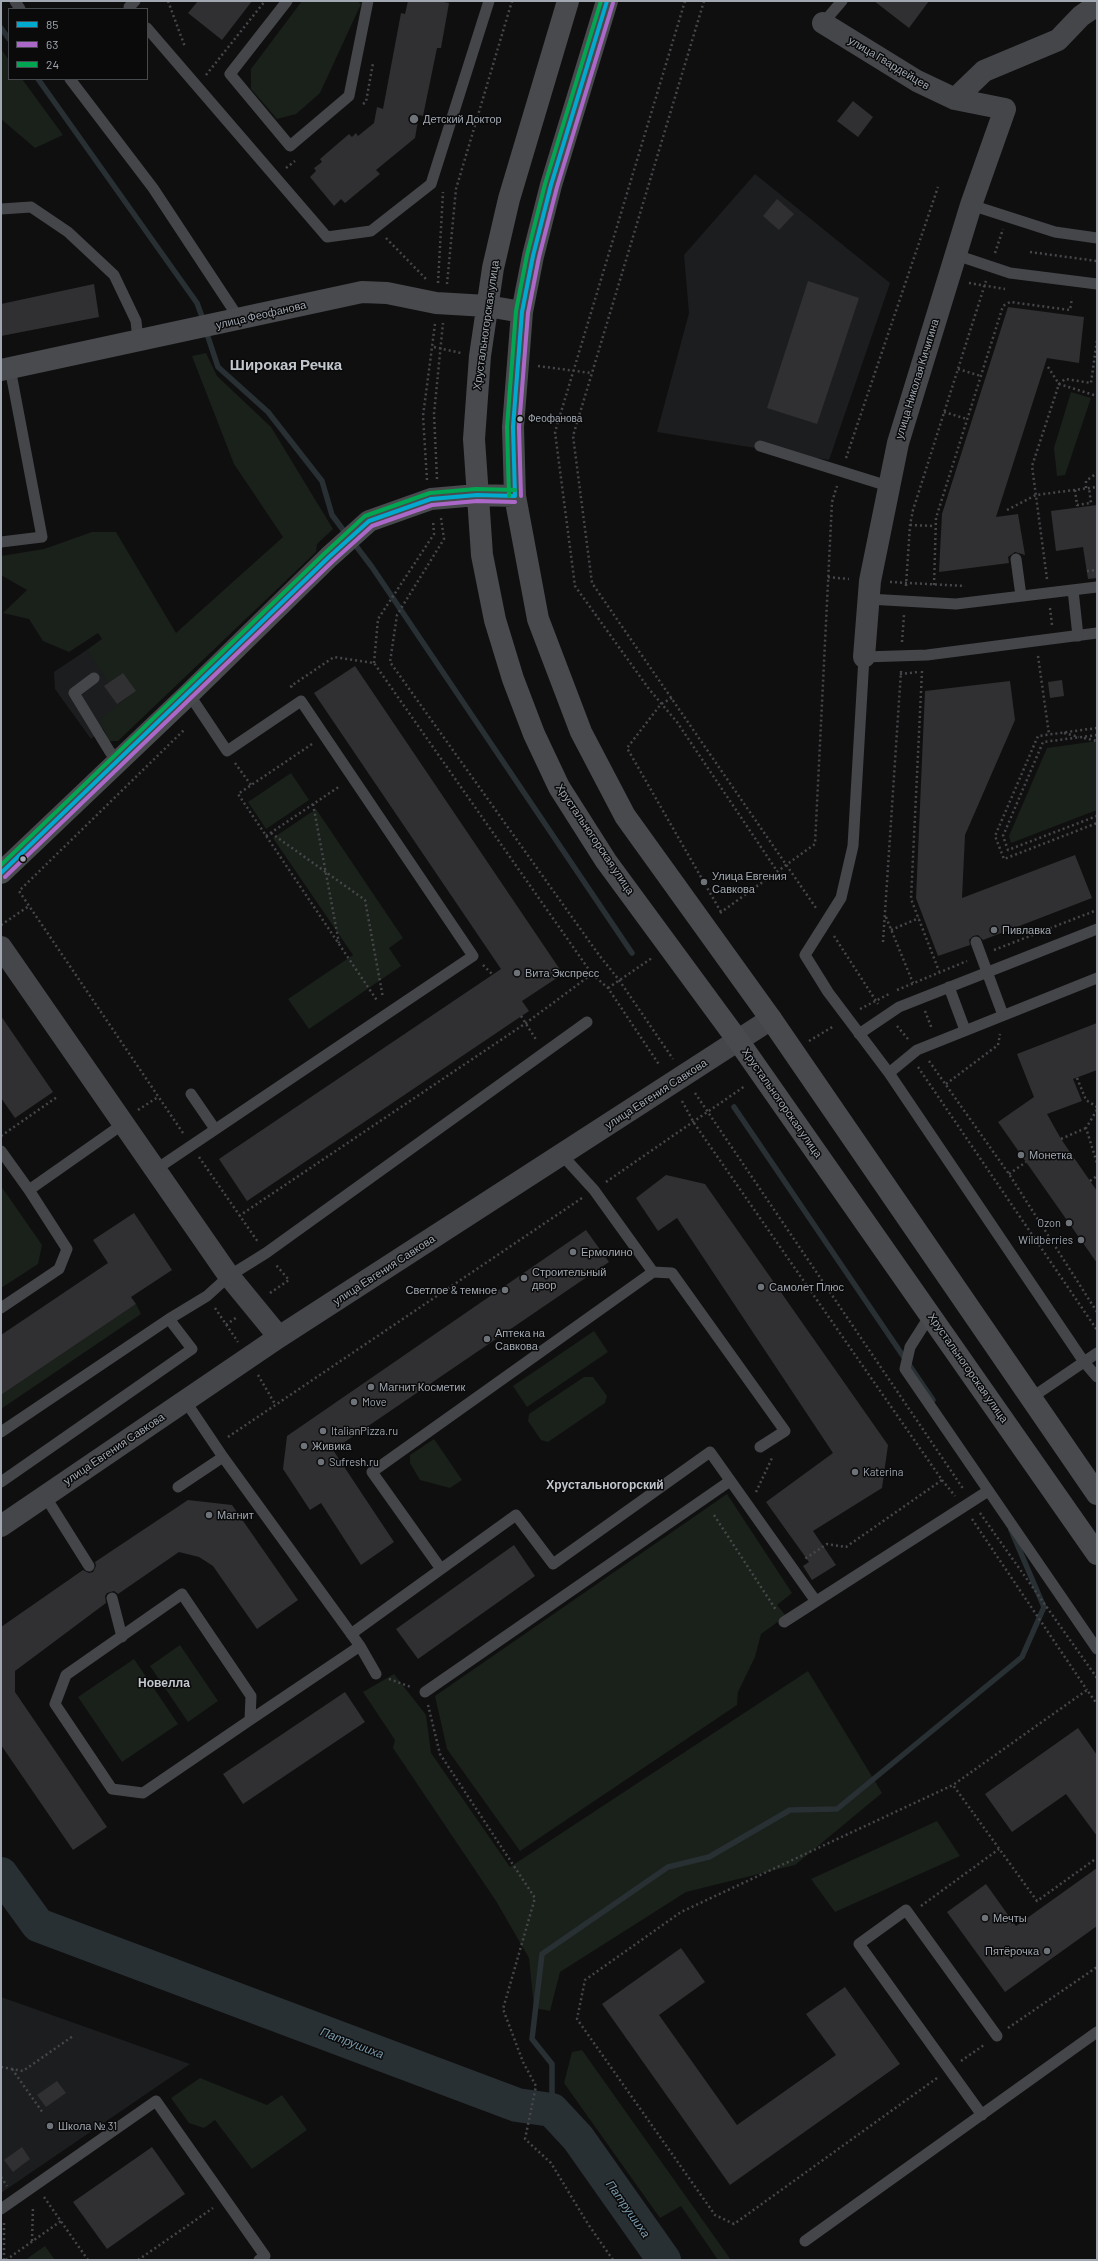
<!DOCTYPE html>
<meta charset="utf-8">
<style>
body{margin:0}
#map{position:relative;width:1098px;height:2261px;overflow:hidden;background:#0f0f10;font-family:Barlow,sans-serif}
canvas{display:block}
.frame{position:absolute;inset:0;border:2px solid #a1a8b1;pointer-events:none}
.legend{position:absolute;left:8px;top:8px;width:140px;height:72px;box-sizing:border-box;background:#0a0a0b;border:1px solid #46494d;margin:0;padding:5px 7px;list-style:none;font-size:12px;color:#a1a8b1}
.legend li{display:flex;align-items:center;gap:8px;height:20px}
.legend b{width:20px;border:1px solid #46494d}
</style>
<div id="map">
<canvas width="1098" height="2261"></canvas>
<div class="frame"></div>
<ul class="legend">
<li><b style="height:5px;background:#00a9ce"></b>85</li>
<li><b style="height:5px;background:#ac68c9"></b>63</li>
<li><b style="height:5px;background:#00a651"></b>24</li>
</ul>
</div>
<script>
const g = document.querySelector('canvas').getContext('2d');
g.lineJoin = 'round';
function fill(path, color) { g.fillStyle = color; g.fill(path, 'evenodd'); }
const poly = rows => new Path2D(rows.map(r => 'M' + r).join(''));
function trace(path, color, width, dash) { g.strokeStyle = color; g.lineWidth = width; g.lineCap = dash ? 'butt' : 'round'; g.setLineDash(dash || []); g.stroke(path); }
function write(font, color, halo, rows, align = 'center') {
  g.font = font + ' Barlow,sans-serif'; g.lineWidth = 3; g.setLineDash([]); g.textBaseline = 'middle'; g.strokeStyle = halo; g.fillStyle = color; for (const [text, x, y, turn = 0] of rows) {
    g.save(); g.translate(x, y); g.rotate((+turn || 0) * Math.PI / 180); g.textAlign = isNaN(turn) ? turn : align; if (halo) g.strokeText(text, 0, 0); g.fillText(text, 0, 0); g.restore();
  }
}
fill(poly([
 [755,174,890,283,829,460,657,432,689,313,684,255],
 [137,616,170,670,91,739,55,689,54,672],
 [1,1997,190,2064,1,2193]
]), '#1c1d1e');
fill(poly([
 [302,1,357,1,361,4,320,93,296,114,277,119,251,89,251,69],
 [1,49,9,60,9,79,22,79,63,135,35,148,1,119],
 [206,353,217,376,271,427,333,529,317,544,316,552,118,741,109,741,99,720,136,691,109,682,87,650,102,639,98,633,69,652,43,641,29,619,3,613,27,590,1,575,1,556,44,549,92,532,116,532,176,633,283,537,234,464,192,356],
 [1071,392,1091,398,1065,475,1057,476,1054,448],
 [1097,741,1097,810,1011,843,1009,836,1047,748],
 [291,773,309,800,266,829,248,802],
 [316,809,403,938,389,948,401,966,309,1029,288,999,353,955,273,838],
 [1,1186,42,1245,38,1264,1,1288],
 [136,1304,141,1314,1,1409,1,1395],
 [594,1331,608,1352,527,1407,513,1386],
 [584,1377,593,1377,607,1396,605,1403,548,1442,541,1440,528,1421,529,1414],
 [434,1439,462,1480,450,1488,420,1480,410,1463,410,1455],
 [727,1494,792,1593,777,1605,786,1616,761,1634,755,1657,738,1692,737,1705,520,1851,447,1749,435,1696],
 [180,1645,218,1701,188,1722,150,1666],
 [134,1659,178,1724,122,1762,78,1697],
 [808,1671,882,1793,795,1865,686,1892,560,1972,550,2011,534,2008,529,1958,496,1901,393,1748,395,1740,363,1692,394,1674,426,1715,431,1753,510,1867],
 [937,1821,960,1856,835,1912,811,1879],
 [582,2050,731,2260,718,2260,681,2206,660,2218,564,2083,572,2052],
 [200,2078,267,2105,282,2095,307,2130,252,2169,215,2120,204,2128,189,2123,171,2098],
 [45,2246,55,2260,25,2260]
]), '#1a201a');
trace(poly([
 [1,28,9,39],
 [38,79,197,303,204,322],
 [206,331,218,367,268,412,322,481,332,515,347,535],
 [353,542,372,567,632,953],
 [734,1107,933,1400],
 [552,2110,552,2064,532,2039,542,1954,668,1867,709,1857,790,1810,837,1809,1022,1657,1044,1607,1011,1530]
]), '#283034', 5.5);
trace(poly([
 [1,1874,38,1925,517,2105,552,2110,578,2138,664,2260]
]), '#283034', 34);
fill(poly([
 [198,1,252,1,222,40,188,13],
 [408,1,438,1,449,3,441,48,437,48,423,116,419,115,415,138,376,170,380,174,345,203,341,199,334,206,310,177,316,171,314,168,322,162,320,159,349,134,352,137,356,133,358,136,374,123,377,107,383,109,401,13,405,14],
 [874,1,929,1,909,28],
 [853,101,873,117,858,137,837,121],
 [777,199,794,214,779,230,763,216],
 [808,281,859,298,817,424,767,408],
 [94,284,99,317,1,336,1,304],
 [1008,307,1084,317,1079,363,1047,358,996,517,1018,514,1025,555,1015,552,1008,557,1009,563,939,572,942,514],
 [1097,505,1097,578,1088,579,1083,547,1056,551,1051,511],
 [355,666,563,974,522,1001,529,1011,247,1201,219,1159,501,969,314,693],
 [123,673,136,691,117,704,104,686],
 [1062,680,1064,696,1050,698,1048,682],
 [1010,681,1015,720,965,835,962,898,1075,855,1092,898,983,940,978,935,973,936,969,940,970,945,938,956,916,898,925,691],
 [1,1016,53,1092,15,1118,1,1098],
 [1097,1023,1097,1070,1073,1079,1082,1101,1047,1114,1061,1139,1097,1191,1097,1263,998,1122,1034,1097,1017,1054],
 [666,1175,705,1184,888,1445,882,1488,813,1531,836,1565,812,1580,803,1566,809,1562,766,1502,833,1453,677,1218,658,1231,636,1198],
 [134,1213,172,1270,131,1297,136,1304,1,1395,1,1335,108,1263,93,1240],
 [586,1230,609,1262,333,1450,394,1542,361,1565,321,1503,310,1510,283,1469,287,1436],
 [188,1500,232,1505,298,1600,257,1629,213,1566,199,1557,179,1552,118,1594,114,1591,107,1593,105,1596,106,1603,15,1671,15,1692,107,1827,73,1850,1,1745,1,1627,83,1570,89,1573,93,1572,96,1566,95,1562],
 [514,1545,535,1576,418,1659,396,1629],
 [345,1692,365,1722,243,1804,223,1774],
 [1078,1728,1097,1755,1097,1836,1066,1794,1012,1832,985,1794],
 [1097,1868,1097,1926,1005,1992,947,1912,986,1884,1016,1926],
 [681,1948,705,1982,659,2015,737,2125,836,2055,806,2014,845,1987,900,2064,730,2185,602,2004],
 [57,2081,66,2093,46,2107,37,2095],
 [22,2147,30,2159,13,2172,4,2160],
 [152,2147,185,2194,107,2249,73,2202]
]), '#303032');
trace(poly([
 [168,1,185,47],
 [685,1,555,432,575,586,649,689,677,722,777,871],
 [704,1,573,436,592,583,816,908],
 [206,75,265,1],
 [363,104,366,102,373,63],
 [286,168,295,161],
 [386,238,426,279],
 [1030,252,1097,261],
 [995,253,1003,229],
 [438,283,443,192],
 [969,283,1005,289],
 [447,284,456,189,512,1],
 [434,347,461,353],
 [538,366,591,373],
 [1048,367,1059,384,1097,396],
 [958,369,981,376],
 [944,412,967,419],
 [846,458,938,187],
 [437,479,434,414,443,323],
 [427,480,423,416,435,324],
 [1086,488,1086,481,1097,473],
 [1075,490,1077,505,1091,503,1089,488],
 [1007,510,1036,495,1097,487],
 [441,518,444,539,397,615,390,662,599,955,619,980,673,1059],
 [910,525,935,526],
 [1087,571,1097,570],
 [828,577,849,579],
 [1047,579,1032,466,1059,384,1065,379,1091,383,1097,340],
 [890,582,965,586],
 [934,585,936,518,1003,306,1010,302,1070,310,1072,298],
 [906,586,910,525,913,510,986,281],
 [1050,608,1052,625],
 [902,642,904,615],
 [1038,656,1049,734],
 [374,663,378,619,434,534,433,520],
 [922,671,911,899,939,971],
 [900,674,918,672],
 [672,698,661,704,627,748,721,912],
 [1097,728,1038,736,995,836,1004,859,1097,823],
 [1064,733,1079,737],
 [1097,735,1043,742,1003,836,1008,850,1097,816],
 [1084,738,1097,741],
 [312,744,238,794,378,1002],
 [235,763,251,785],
 [313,804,339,943],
 [271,833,365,900,383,998],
 [266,836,340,786],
 [720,913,815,844,832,502,837,486],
 [886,917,913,983],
 [1,925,29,906],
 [891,930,919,918],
 [834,936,878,1004],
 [883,942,901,671],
 [994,950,1097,910],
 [483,965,493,975],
 [592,974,608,988,660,1066],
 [608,988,652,958],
 [897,990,967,961],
 [860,1009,889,994],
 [925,1011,932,1029],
 [521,1016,537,1041],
 [897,1026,908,1039],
 [809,1041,834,1026],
 [929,1061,1009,1174,1097,1312],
 [918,1067,1097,1330],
 [1077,1078,1086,1100,1097,1107],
 [946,1084,998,1045,1000,1034],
 [695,1093,964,1490],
 [682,1101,694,1123,942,1480,846,1547,827,1544,803,1560],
 [138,1110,158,1097],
 [1097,1110,1086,1128,1097,1163],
 [183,1133,19,891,185,729],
 [1,1136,57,1097],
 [1061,1139,1086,1128],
 [199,1157,258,1242],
 [1009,1174,1026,1162],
 [1090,1181,1097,1176],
 [606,1182,745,1086],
 [239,1216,526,1023,592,974,374,663,334,657,291,686,293,689],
 [270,1293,289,1280,276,1265],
 [215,1308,238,1342],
 [226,1325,237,1317],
 [258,1375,275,1404],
 [228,1437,582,1198],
 [942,1480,955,1496],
 [756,1492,772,1458],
 [980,1513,1097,1678],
 [714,1515,776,1610],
 [972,1519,1087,1690],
 [389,1679,411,1687],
 [428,1705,440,1754,535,1898,503,2009,523,2062,536,2086,525,2139,551,2163,588,2224,613,2260],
 [1094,1860,1037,1901,953,1785,1087,1690,1097,1704],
 [921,1906,999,1849],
 [1008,2028,1097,1967],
 [961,2061,984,2045],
 [1,2067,23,2071,73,2036],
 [12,2069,43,2113],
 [937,2078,734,2224,715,2215,577,2019,585,1980,681,1912,953,1785],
 [1,2177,7,2186],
 [44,2197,88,2260],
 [32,2241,33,2206],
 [4,2260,4,2223],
 [6,2260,61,2221],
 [138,2260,213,2208]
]), '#46474a', 2.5, [2, 3]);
trace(poly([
 [15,1,20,9],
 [287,1,230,74,290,146,349,96,368,1],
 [131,9,129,7,135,1],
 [823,23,842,1],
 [147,28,327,237,371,231,431,184,489,1],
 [70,79,153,188,240,320],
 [971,205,1055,232,1097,238],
 [1,209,31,207,68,232,114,275,136,321,138,340],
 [956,255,1010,273,1097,284],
 [760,446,888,486],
 [1,542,42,537,10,368],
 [1016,559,1021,596],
 [1073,590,1078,636],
 [868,599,956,604,1097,587],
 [1097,633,927,655,864,657,853,846,841,898,805,955,828,992,889,1073,1084,1362,1097,1377],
 [94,678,74,693,110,752,118,760],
 [976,942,1003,1015],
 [949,987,965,1030],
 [859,1034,899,1007,1097,929],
 [889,1073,917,1050,1097,978],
 [191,1094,215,1129],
 [1,1151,29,1190,67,1249,59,1269,1,1308],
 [562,1155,594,1190,653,1272],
 [155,1170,473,956,301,701,227,751,189,694],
 [29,1190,123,1124],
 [931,1314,910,1347,905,1369,1097,1649],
 [1031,1398,1097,1353],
 [186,1402,223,1457,360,1646,376,1674],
 [1,1432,169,1319,207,1296,229,1276,266,1253,587,1022],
 [1,1482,192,1349,169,1319],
 [178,1487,223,1457],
 [45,1496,89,1566],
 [441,1569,372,1472,653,1272,672,1273,785,1431,760,1447],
 [182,1594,251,1696,250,1720,143,1793,112,1789,55,1704,66,1675,182,1594],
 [112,1598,122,1637],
 [784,1622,988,1491],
 [351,1634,516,1515,553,1564,710,1452,815,1600],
 [425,1692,730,1481],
 [250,1720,360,1646],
 [982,2115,859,1944,906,1910,997,2036],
 [1,2209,156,2101,265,2256,259,2260],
 [805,2241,1097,2032]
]), '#444649', 11);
trace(poly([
 [823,23,917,81,955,99,1005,109,971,205,898,443,870,581,864,657],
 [955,99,984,71,1058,40,1081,16,1097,5],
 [1,947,229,1276,279,1337],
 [1,1526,279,1337,771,1019]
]), '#444649', 22);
trace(poly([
 [568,1,509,199,493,268,480,356,474,439,482,555,495,620,513,679,534,734,559,787,606,861,739,1042,1097,1554],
 [607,1,551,185,533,256,522,312,513,427,515,496,538,619,581,732,625,816,771,1019,1097,1494],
 [1,370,362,292,387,293,436,303,487,306,522,312],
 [1,873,189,694,329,557,369,521,431,499,477,495,515,496]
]), '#484a4d', 22);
trace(poly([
 [515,496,513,427,522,312,533,256,551,185,607,1],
 [1,873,329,557,369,521,431,499,477,495,515,496]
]), '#00a9ce', 4);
trace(poly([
 [521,496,519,427,528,313,539,257,557,187,613,3],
 [5,877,333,561,372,526,432,505,477,501,515,502]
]), '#ac68c9', 4);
trace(poly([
 [509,496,507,427,516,311,527,255,545,184,601,1],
 [1,865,325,553,365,516,430,493,476,489,515,490]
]), '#00a651', 4);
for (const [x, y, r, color] of [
 [414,119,5,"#6e7279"],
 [520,419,3.5,"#a1a8b1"],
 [23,859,3.5,"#a1a8b1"],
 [704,882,4,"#6e7279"],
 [994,930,4,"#6e7279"],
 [517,973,4,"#6e7279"],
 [1021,1155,4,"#6e7279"],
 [1069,1223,4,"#6e7279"],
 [1081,1240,4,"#6e7279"],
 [573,1252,4,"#6e7279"],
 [524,1278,4,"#6e7279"],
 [761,1287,4,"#6e7279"],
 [505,1290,4,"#6e7279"],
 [487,1339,4,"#6e7279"],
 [371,1387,4,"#6e7279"],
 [354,1402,4,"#6e7279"],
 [323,1431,4,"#6e7279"],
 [304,1446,4,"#6e7279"],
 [321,1462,4,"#6e7279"],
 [855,1472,4,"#6e7279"],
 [209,1515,4,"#6e7279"],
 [985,1918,4,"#6e7279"],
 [1047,1951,4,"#6e7279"],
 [50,2126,4,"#6e7279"]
]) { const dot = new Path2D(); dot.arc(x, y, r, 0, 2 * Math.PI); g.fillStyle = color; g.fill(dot); trace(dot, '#0a0a0b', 1.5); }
write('10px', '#a1a8b1', '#0a0a0b', [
 ["Феофанова",528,419]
], 'left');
write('11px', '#a1a8b1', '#0a0a0b', [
 ["улица Гвардейцев",889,63,31],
 ["улица Феофанова",261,315,-13],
 ["Хрустальногорская улица",486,325,-82],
 ["улица Николая Кичигина",917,379,-73],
 ["Хрустальногорская улица",595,839,56],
 ["улица Евгения Савкова",656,1094,-33],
 ["Хрустальногорская улица",782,1103,55],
 ["улица Евгения Савкова",384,1270,-33],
 ["Хрустальногорская улица",968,1368,55],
 ["улица Евгения Савкова",114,1449,-34]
]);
write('11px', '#a1a8b1', '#0a0a0b', [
 ["Детский Доктор",423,119],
 ["Улица Евгения",712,876],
 ["Савкова",712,889],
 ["Пивлавка",1002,930],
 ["Вита Экспресс",525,973],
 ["Монетка",1029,1155],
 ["Ozon",1061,1223,"right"],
 ["Wildberries",1073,1240,"right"],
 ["Ермолино",581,1252],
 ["Строительный",532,1272],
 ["двор",532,1285],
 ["Самолет Плюс",769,1287],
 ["Светлое & темное",497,1290,"right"],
 ["Аптека на",495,1333],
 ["Савкова",495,1346],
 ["Магнит Косметик",379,1387],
 ["Move",362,1402],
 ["ItalianPizza.ru",331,1431],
 ["Живика",312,1446],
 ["Sufresh.ru",329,1462],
 ["Katerina",863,1472],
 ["Магнит",217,1515],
 ["Мечты",993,1918],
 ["Пятёрочка",1039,1951,"right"],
 ["Школа № 31",58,2126]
], 'left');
write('bold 12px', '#c2c6cd', '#0a0a0b', [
 ["Хрустальногорский",605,1485],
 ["Новелла",164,1683]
]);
write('italic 12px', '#7999ab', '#0a0a0b', [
 ["Патрушиха",352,2043,21],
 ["Патрушиха",628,2209,55]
]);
write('bold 15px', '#c2c6cd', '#0a0a0b', [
 ["Широкая Речка",286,365]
]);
</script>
